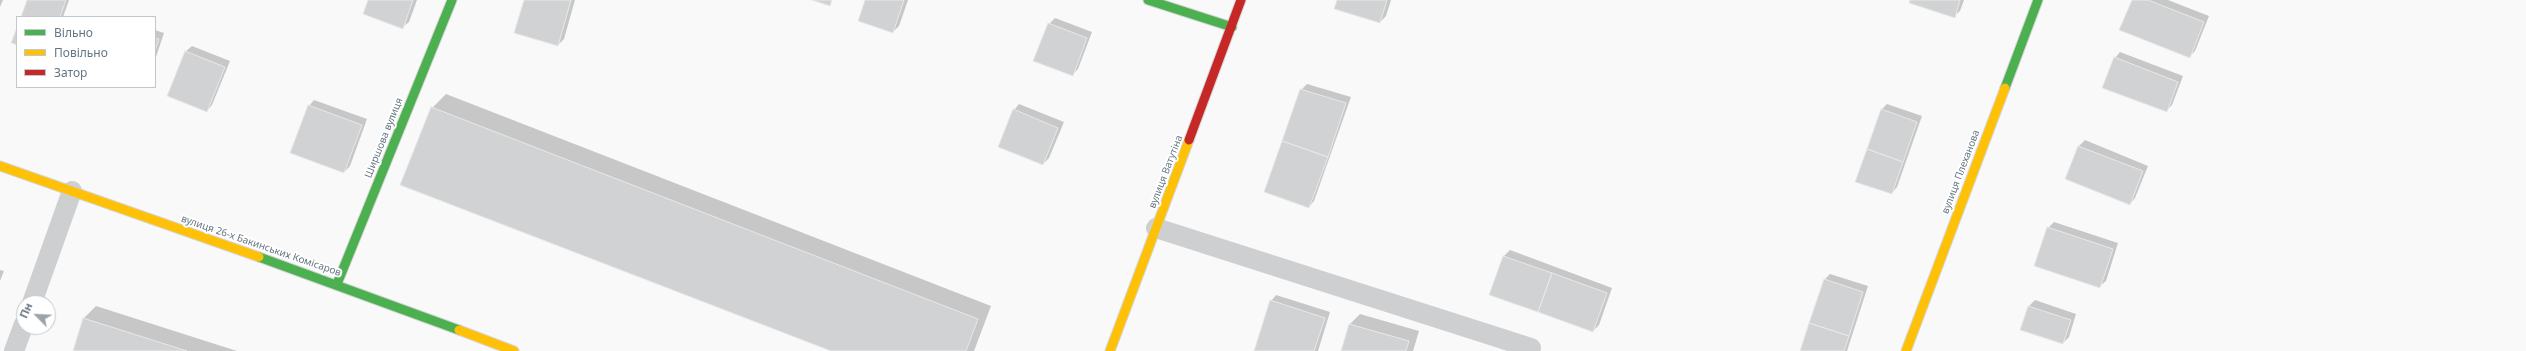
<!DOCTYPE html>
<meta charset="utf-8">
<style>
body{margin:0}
#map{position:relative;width:2526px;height:351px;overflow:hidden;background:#f9f9f9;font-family:"Noto Sans",sans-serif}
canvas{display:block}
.legend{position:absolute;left:16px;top:16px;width:140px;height:72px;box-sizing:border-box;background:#fff;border:1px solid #c1c8cd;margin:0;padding:5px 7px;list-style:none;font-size:12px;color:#657683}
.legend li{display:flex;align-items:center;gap:8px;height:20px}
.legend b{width:20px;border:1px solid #c1c8cd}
.north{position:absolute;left:16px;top:295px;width:40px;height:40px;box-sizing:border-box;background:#fff;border:1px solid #c1c8cd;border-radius:50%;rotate:294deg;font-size:11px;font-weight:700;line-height:16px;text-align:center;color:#657683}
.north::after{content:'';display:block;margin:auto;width:14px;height:18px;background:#99a4ac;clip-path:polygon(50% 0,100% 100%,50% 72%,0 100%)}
</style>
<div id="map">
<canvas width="2526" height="351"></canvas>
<ul class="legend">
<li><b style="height:5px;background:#4caf50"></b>Вільно</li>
<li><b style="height:5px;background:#ffc107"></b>Повільно</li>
<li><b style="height:5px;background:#c62828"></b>Затор</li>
</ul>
<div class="north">Пн</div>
</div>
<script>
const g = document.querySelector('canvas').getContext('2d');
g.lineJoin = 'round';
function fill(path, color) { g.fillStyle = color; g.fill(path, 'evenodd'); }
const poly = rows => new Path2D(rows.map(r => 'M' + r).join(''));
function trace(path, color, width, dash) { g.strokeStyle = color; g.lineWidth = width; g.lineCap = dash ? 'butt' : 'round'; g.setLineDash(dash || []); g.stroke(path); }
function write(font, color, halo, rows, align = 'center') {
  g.font = font + ' "Noto Sans",sans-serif'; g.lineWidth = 4; g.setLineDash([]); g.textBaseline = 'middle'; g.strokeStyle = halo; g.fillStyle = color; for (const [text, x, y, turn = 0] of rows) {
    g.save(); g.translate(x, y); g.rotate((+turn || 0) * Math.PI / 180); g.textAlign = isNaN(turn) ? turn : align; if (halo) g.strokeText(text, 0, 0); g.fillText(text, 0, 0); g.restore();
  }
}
fill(poly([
 [0,0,3,0,0,7],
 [28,0,69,0,63,17,22,17],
 [369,0,417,0,409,22,403,27],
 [525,0,575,0,564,39,558,45],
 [866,0,908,0,899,26,893,32],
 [1338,0,1391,0,1386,16,1380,22],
 [1911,0,1964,0,1960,11,1954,16],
 [2133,0,2168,0,2209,16,2195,51,2189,57],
 [1055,18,1092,32,1078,69,1072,75,1049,24],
 [155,30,164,33,155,60],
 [192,46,230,61,212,105,207,111,186,51],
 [2120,52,2183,76,2172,105,2166,111,2115,58],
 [1307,84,1351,97,1314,201,1309,207,1301,90],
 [446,94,991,306,974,351,834,351,432,108],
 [314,100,367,119,350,166,344,172,309,106],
 [1019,104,1064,122,1049,158,1043,164,1014,110],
 [1887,104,1922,116,1897,187,1892,193,1881,110],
 [2085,140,2148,166,2135,198,2130,204,2066,179,2079,146],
 [2054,222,2118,243,2106,281,2100,286,2048,228],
 [1510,250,1612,288,1599,325,1593,331,1491,294,1504,256],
 [0,270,4,271,0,281],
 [1830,274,1868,286,1847,351,1801,351,1825,279],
 [1276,295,1330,312,1318,351,1255,351,1271,301],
 [2035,300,2076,314,2069,337,2063,343,2021,329,2029,306],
 [96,306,237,351,74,351,84,318],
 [1360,314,1419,331,1413,351,1342,351,1350,324]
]), '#0003');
const building = poly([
 [27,0,66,0,60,17,21,17,27,0],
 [368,0,413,0,403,29,363,14,368,0],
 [524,0,571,0,558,46,514,33,524,0],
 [812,0,832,0,830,6,812,0],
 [865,0,904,0,893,33,858,21,865,0],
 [1337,0,1387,0,1380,23,1334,9,1337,0],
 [1910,0,1960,0,1955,18,1909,3,1910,0],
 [2132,0,2148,0,2204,22,2190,58,2119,30,2132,0],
 [1048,23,1087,38,1073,76,1033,61,1048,23],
 [17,27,17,45,11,43,17,27],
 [155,38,159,39,155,51,155,38],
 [185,51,225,67,207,112,167,96,185,51],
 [2114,57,2178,82,2167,112,2102,88,2114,57],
 [1300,89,1346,103,1328,157,1282,141,1300,89],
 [308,105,362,125,344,173,290,153,308,105],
 [431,107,978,319,966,351,831,351,400,185,431,107],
 [1013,109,1058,128,1043,165,998,147,1013,109],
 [1881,109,1917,122,1903,162,1867,149,1881,109],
 [1282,141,1328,157,1309,208,1264,192,1282,141],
 [2078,146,2143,171,2130,205,2065,179,2078,146],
 [1867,149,1903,162,1892,194,1855,182,1867,149],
 [2047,227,2113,249,2100,288,2034,266,2047,227],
 [1503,256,1552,273,1538,312,1489,295,1503,256],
 [1552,273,1607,293,1593,332,1538,312,1552,273],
 [1824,279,1863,292,1849,336,1809,323,1824,279],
 [1270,300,1325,318,1314,351,1254,351,1270,300],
 [2028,306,2071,320,2063,344,2020,330,2028,306],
 [83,318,187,351,73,351,83,318],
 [1809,323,1849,336,1844,351,1800,351,1809,323],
 [1349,324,1409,341,1406,351,1341,351,1349,324]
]);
fill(building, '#d0d2d3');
trace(building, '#e8e8e8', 1);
const fast = poly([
 [1148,0,1232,27],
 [2005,88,2038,0],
 [259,257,459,330],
 [337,284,452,0]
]);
const slow = poly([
 [0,166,259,257],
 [459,330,514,351],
 [1110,351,1189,140],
 [1906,351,2005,88]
]);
const jam = poly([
 [1189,140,1241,0]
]);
trace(fast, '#d5d6d7', 11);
trace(slow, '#d5d6d7', 11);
trace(jam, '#d5d6d7', 11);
trace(poly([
 [1156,228,1531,348],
 [32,303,72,191],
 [14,351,24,324]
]), '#cecfd0', 20);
trace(fast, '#4caf50', 9);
trace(slow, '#ffc107', 9);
trace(jam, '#c62828', 9);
write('10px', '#657683', '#fff', [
 ["Ширшова вулиця",384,138,-68],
 ["вулиця Ватутіна",1166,172,-69],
 ["вулиця Плеханова",1961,172,-69],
 ["вулиця 26-х Бакинських Комісаров",261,246,19]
]);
</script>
